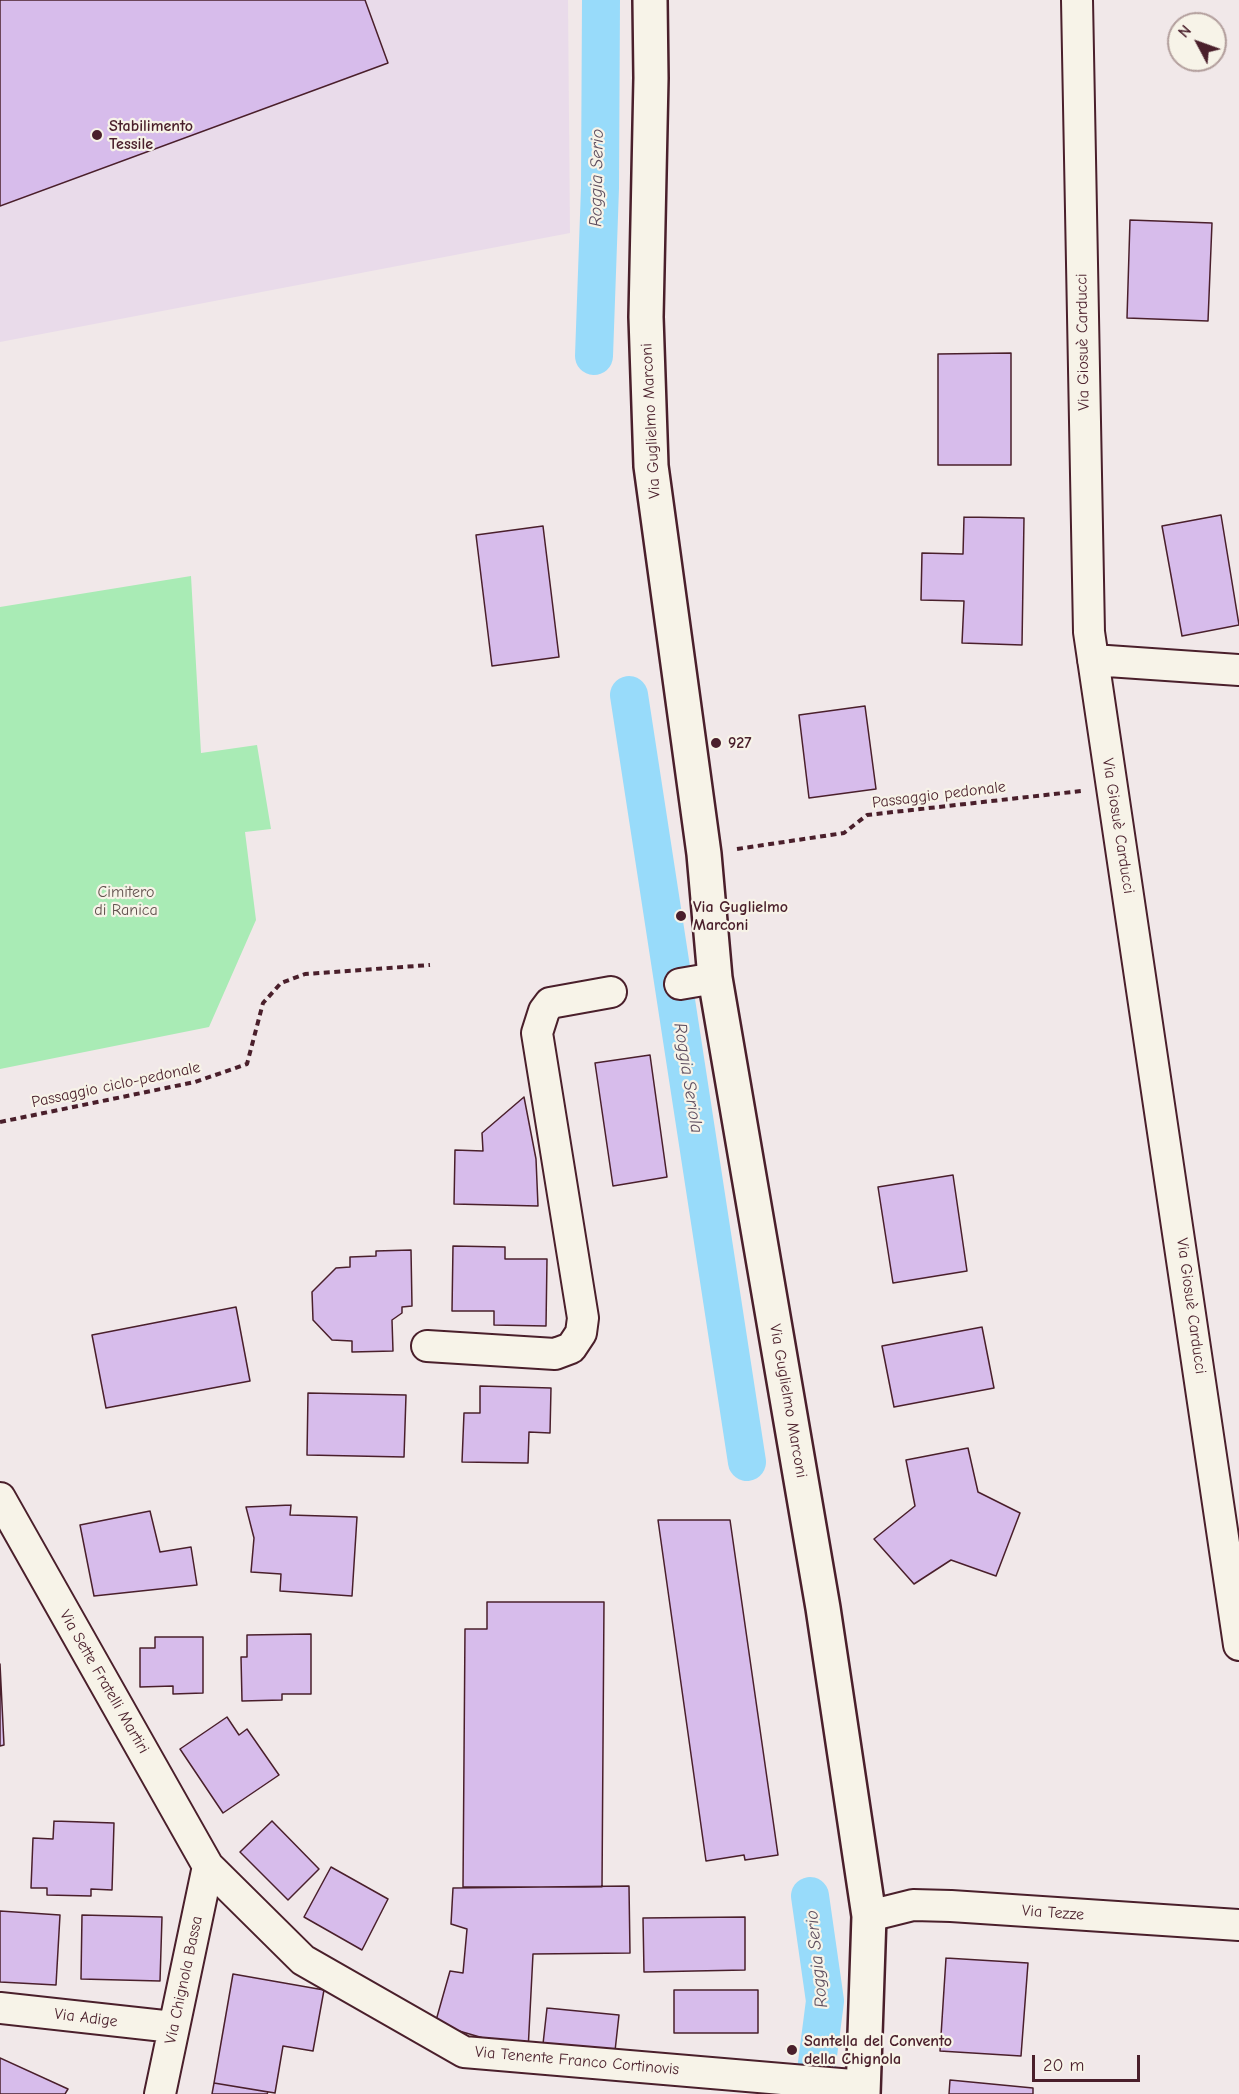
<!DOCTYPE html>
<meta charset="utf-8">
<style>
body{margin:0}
#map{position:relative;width:1239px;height:2094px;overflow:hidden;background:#f1e8e9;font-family:"Comic Neue",sans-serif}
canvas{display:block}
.north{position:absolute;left:1167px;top:12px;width:60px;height:60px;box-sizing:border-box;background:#f7f3e8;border:2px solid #b29e9c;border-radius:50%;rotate:311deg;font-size:16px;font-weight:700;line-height:24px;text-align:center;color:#4a1f2b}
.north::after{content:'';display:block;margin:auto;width:21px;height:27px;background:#4a1f2b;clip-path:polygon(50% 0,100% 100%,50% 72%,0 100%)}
.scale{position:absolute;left:1032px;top:2055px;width:108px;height:27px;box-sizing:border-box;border:3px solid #4a1f2b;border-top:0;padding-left:8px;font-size:18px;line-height:21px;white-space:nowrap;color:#4a1f2b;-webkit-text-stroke:4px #f7f3e8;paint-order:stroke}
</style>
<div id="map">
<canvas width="1239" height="2094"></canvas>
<div class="north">N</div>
<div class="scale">20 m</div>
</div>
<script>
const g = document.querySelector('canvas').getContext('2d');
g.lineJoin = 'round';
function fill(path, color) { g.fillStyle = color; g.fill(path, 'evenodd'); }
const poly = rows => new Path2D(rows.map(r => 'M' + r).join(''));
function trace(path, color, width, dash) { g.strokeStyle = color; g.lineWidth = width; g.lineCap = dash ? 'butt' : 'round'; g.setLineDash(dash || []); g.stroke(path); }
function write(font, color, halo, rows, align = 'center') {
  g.font = font + ' "Comic Neue",sans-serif'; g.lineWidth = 4.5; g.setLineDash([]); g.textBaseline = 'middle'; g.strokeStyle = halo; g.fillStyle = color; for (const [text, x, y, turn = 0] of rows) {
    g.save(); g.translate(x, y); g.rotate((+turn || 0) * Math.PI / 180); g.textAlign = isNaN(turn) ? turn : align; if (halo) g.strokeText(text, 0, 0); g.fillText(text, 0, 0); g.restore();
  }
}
fill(poly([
 [0,0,568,0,570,233,0,342]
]), '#e9dbea');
fill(poly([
 [191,576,201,753,257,745,271,829,245,832,256,920,209,1027,0,1069,0,607]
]), '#a9ebb5');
trace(poly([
 [594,356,600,188,601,0],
 [629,695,747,1462],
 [810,1896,825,2001,813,2094]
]), '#98dbfa', 38);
const building = poly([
 [0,0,365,0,388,63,0,206,0,0],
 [1130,220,1212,223,1208,321,1127,318,1130,220],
 [1011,353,1011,465,938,465,938,354,1011,353],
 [1221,515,1239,625,1182,636,1162,526,1221,515],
 [964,517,1024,518,1022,645,962,643,964,601,921,600,922,553,963,554,964,517],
 [543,526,559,657,492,666,476,535,543,526],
 [865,706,876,789,809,798,799,715,865,706],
 [650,1055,667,1177,613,1186,595,1063,650,1055],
 [524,1097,536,1159,538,1206,454,1204,455,1150,483,1151,482,1133,524,1097],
 [953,1175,967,1271,893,1283,878,1187,953,1175],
 [453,1246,505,1247,505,1259,547,1259,546,1326,494,1325,494,1311,452,1311,453,1246],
 [411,1250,412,1306,402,1307,402,1313,392,1320,393,1351,352,1352,352,1341,332,1340,313,1320,312,1292,336,1268,350,1267,350,1257,376,1256,376,1251,411,1250],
 [236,1307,250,1381,106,1408,92,1335,236,1307],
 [982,1327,994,1388,894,1407,882,1346,982,1327],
 [480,1386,551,1388,550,1433,529,1432,528,1463,462,1462,464,1413,480,1413,480,1386],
 [308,1393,406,1395,404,1457,307,1455,308,1393],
 [968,1448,978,1492,1020,1513,996,1576,951,1560,914,1584,874,1539,915,1506,906,1460,968,1448],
 [291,1505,290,1515,357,1517,352,1596,280,1591,281,1574,251,1572,254,1538,246,1507,291,1505],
 [150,1511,160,1552,191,1547,197,1585,94,1596,80,1525,150,1511],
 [658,1520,730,1520,778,1855,745,1860,744,1855,706,1861,658,1520],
 [487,1602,604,1602,602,1887,463,1887,465,1629,487,1629,487,1602],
 [311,1634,311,1694,282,1694,282,1700,242,1701,241,1657,247,1657,247,1635,311,1634],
 [155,1637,203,1637,203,1693,173,1694,173,1686,140,1687,140,1648,155,1648,155,1637],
 [0,1664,4,1745,0,1746,0,1664],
 [227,1717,239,1735,247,1729,279,1775,223,1813,180,1749,227,1717],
 [54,1821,114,1823,112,1890,91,1889,91,1896,47,1895,47,1888,31,1888,33,1838,53,1839,54,1821],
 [272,1821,319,1869,288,1900,240,1852,272,1821],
 [331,1867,388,1899,362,1950,304,1917,331,1867],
 [629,1886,630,1953,533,1954,528,2051,435,2024,450,1971,463,1973,467,1929,451,1924,453,1888,629,1886],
 [0,1911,60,1915,56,1985,0,1982,0,1911],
 [82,1915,162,1917,160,1981,81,1979,82,1915],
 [745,1917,745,1970,644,1972,643,1918,745,1917],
 [946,1958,1028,1963,1021,2056,940,2051,946,1958],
 [233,1974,324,1990,313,2051,283,2046,275,2093,214,2083,233,1974],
 [674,1990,758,1990,758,2033,674,2033,674,1990],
 [547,2008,619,2015,614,2060,542,2053,547,2008],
 [0,2058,68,2089,65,2094,0,2094,0,2058],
 [950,2080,1033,2088,1033,2094,949,2094,950,2080],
 [214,2083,268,2092,267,2094,212,2094,214,2083]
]);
fill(building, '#d7bceb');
trace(building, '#4a1f2b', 1.5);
const street = poly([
 [1077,0,1089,632,1239,1645],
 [1093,660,1239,670],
 [680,984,715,978],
 [427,1346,555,1354,571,1348,581,1333,583,1318,537,1033,544,1011,550,1003,611,992],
 [0,1498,208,1866,303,1960,464,2052,864,2086],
 [869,1916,913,1905,951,1906,1239,1925],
 [0,2008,173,2027],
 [160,2094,208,1866]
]);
const secondary = poly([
 [650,0,651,78,646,317,651,466,704,854,715,978,823,1608,869,1916,863,2094]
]);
trace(street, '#4a1f2b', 34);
trace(secondary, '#4a1f2b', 38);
trace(poly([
 [737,849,844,833,867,815,1081,791],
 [0,1122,195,1082,247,1064,263,1003,281,983,305,974,430,965]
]), '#4a1f2b', 4, [6, 4.5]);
trace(street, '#f7f3e8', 30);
trace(secondary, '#f7f3e8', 33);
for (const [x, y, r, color] of [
 [97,135,6,"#4a1f2b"],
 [716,743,6,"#4a1f2b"],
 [681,916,6,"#4a1f2b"],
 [792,2050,6,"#4a1f2b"]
]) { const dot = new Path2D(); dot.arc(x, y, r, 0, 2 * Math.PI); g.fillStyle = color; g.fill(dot); trace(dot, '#f7f3e8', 2); }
write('bold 16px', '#4a1f2b', '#f7f3e8', [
 ["Stabilimento",109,126],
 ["Tessile",109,144],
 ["927",728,743],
 ["Via Guglielmo",693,907],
 ["Marconi",693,925],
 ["Santella del Convento",804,2041],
 ["della Chignola",804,2059]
], 'left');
write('16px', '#4a1f2b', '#f7f3e8', [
 ["Via Giosuè Carducci",1083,342,-91],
 ["Via Guglielmo Marconi",651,421,-93],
 ["Passaggio pedonale",939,795,-7],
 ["Via Giosuè Carducci",1118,826,81],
 ["Passaggio ciclo-pedonale",116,1085,-12],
 ["Via Giosuè Carducci",1191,1306,82],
 ["Via Guglielmo Marconi",788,1401,80],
 ["Via Sette Fratelli Martiri",104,1682,60],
 ["Via Tezze",1053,1913,4],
 ["Via Chignola Bassa",184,1980,-78],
 ["Via Adige",86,2018,7],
 ["Via Tenente Franco Cortinovis",577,2061,5]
]);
write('16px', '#62524e', '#f7f3e8', [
 ["Cimitero",126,892],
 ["di Ranica",126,910]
]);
write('italic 18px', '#5e4e5f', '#f7f3e8', [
 ["Roggia Serio",597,178,-89],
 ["Roggia Seriola",688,1078,81],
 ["Roggia Serio",817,1959,-96]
]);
</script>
